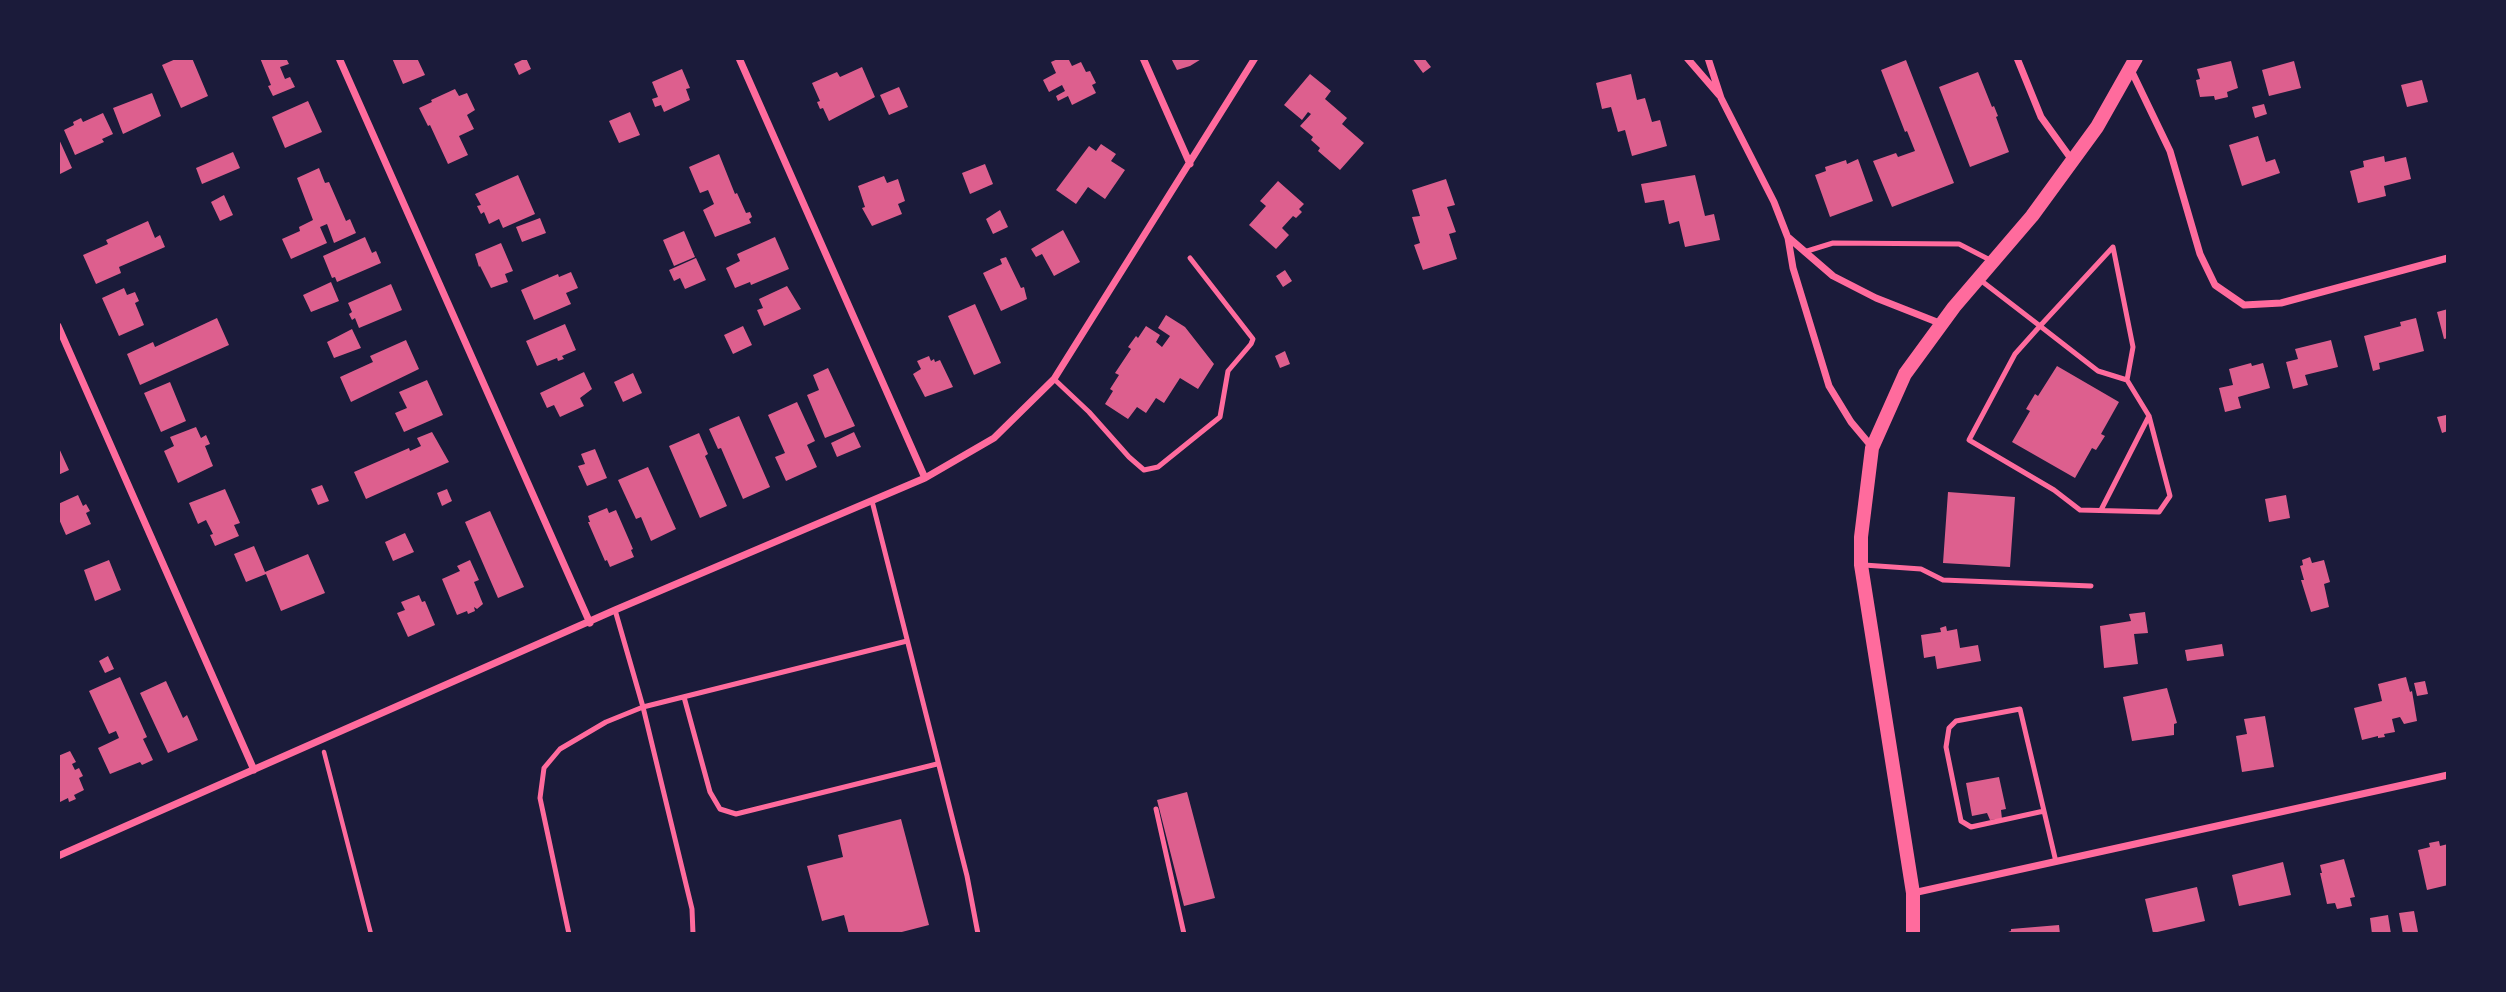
<!DOCTYPE html>
<style>
body{margin:0}
#map{position:relative;width:2506px;height:992px;overflow:hidden;background:#1b1b3a;font-family:"DM Sans",sans-serif}
canvas{display:block}
.frame{position:absolute;inset:0;border:60px solid #1b1b3a;pointer-events:none}
</style>
<div id="map">
<canvas width="2506" height="992"></canvas>
<div class="frame"></div>
</div>
<script>
const g = document.querySelector('canvas').getContext('2d');
g.lineJoin = 'round';
function fill(path, color) { g.fillStyle = color; g.fill(path, 'evenodd'); }
const poly = rows => new Path2D(rows.map(r => 'M' + r).join(''));
function trace(path, color, width, dash) { g.strokeStyle = color; g.lineWidth = width; g.lineCap = dash ? 'butt' : 'round'; g.setLineDash(dash || []); g.stroke(path); }
fill(poly([
 [178,58,192,58,208,96,181,108,162,65],
 [260,58,286,58,289,64,280,67,285,79,290,77,295,87,273,96,268,86,271,85],
 [392,58,417,58,425,75,403,84],
 [526,58,531,69,519,75,514,64],
 [1060,58,1068,58,1072,66,1081,62,1086,72,1090,71,1096,83,1092,85,1096,93,1072,105,1068,96,1058,101,1056,96,1065,91,1062,85,1049,92,1043,80,1056,73,1051,62],
 [1171,58,1203,58,1190,66,1177,70],
 [1412,58,1424,58,1431,67,1423,73],
 [1906,60,1954,183,1892,207,1873,161,1896,153,1898,157,1915,151,1907,131,1905,132,1881,70],
 [2231,61,2238,88,2227,92,2228,97,2215,100,2214,96,2200,97,2196,80,2200,79,2197,69],
 [2294,61,2301,88,2269,96,2262,70],
 [862,67,875,97,829,121,823,108,820,109,817,102,820,101,812,83,837,72,840,77],
 [682,69,690,88,686,89,690,100,664,112,661,105,655,107,652,99,658,97,652,82],
 [1978,72,1992,107,1994,106,1998,116,1996,117,2009,152,1970,167,1939,87],
 [1310,74,1331,91,1325,99,1347,118,1342,124,1364,143,1340,170,1318,151,1320,148,1311,140,1313,137,1300,126,1311,114,1308,112,1302,120,1284,105],
 [1631,74,1637,100,1645,98,1652,122,1660,120,1667,146,1632,156,1625,130,1618,132,1611,107,1602,109,1596,83],
 [2422,80,2428,102,2407,107,2401,85],
 [899,87,908,107,889,115,880,95],
 [455,89,459,96,467,93,475,110,467,115,474,129,459,136,468,155,448,164,430,125,428,126,419,108,432,102,431,100],
 [152,93,161,116,123,134,113,108],
 [308,101,322,132,285,148,272,117],
 [2264,104,2267,114,2255,118,2252,107],
 [630,112,640,135,619,143,609,121],
 [103,113,113,134,102,139,104,142,75,155,64,130,74,125,73,122,81,118,83,122],
 [2258,136,2266,162,2275,159,2280,173,2242,186,2229,145],
 [58,137,72,168,58,175],
 [1101,144,1116,154,1111,161,1125,170,1105,199,1088,187,1076,204,1056,190,1089,146,1096,151],
 [233,152,240,168,202,184,196,168],
 [719,154,735,194,737,193,746,213,750,212,752,217,749,219,751,223,715,237,703,210,714,204,708,190,700,193,689,167],
 [2384,156,2385,162,2406,157,2411,179,2384,186,2386,196,2358,203,2350,171,2364,167,2363,161],
 [1858,159,1873,201,1830,217,1815,175,1826,171,1825,167,1846,160,1847,164],
 [985,164,993,184,970,194,962,173],
 [319,168,325,183,329,182,346,221,350,219,356,233,334,243,327,224,320,227,327,243,291,259,282,239,300,231,299,227,313,220,297,178],
 [518,175,535,214,503,228,499,219,489,224,484,212,481,214,477,206,481,205,475,194],
 [1695,175,1705,216,1714,214,1720,240,1685,247,1679,221,1669,224,1664,200,1645,203,1641,184],
 [884,176,887,183,898,179,905,201,898,204,902,214,872,226,862,208,865,207,858,186],
 [1446,179,1455,205,1447,207,1456,232,1449,234,1457,259,1423,270,1414,245,1420,243,1412,217,1420,216,1412,190],
 [1278,181,1304,204,1299,209,1302,212,1296,218,1293,216,1282,228,1289,235,1276,249,1249,225,1266,206,1260,201],
 [224,195,233,215,220,221,211,202],
 [1000,210,1008,227,993,234,986,219],
 [540,218,546,233,522,242,516,227],
 [148,221,155,238,160,235,165,247,119,267,121,273,96,284,83,255,108,244,106,240],
 [1063,230,1080,262,1054,276,1042,254,1036,257,1031,249],
 [684,231,695,257,674,266,663,240],
 [365,237,372,253,376,251,381,263,337,282,335,277,332,278,323,256],
 [775,237,789,269,751,285,750,282,735,288,726,268,740,261,737,254],
 [501,243,513,271,505,274,508,282,491,288,480,266,479,267,475,254],
 [1006,257,1021,288,1024,287,1027,299,1001,311,983,273,1002,264,1000,259],
 [696,258,706,280,685,289,680,278,674,281,669,270],
 [1285,270,1292,281,1283,287,1276,276],
 [571,272,578,288,566,293,571,304,534,320,521,290,558,274,559,277],
 [331,282,339,301,311,312,303,295],
 [391,284,402,310,359,328,355,318,352,320,349,314,352,312,348,303],
 [787,286,801,309,764,326,757,310,763,308,759,299],
 [124,288,127,295,135,292,139,301,135,303,144,325,119,336,102,298],
 [975,304,1001,363,974,375,948,316],
 [2448,309,2448,338,2444,339,2437,312],
 [1166,315,1185,327,1214,364,1198,389,1180,378,1164,403,1156,398,1146,413,1137,407,1128,419,1105,404,1113,391,1110,389,1119,375,1115,373,1131,349,1128,347,1136,336,1138,338,1146,326,1160,335,1156,342,1162,347,1170,336,1158,328],
 [217,318,229,345,140,385,127,354,153,342,155,347],
 [2416,318,2424,351,2379,363,2380,369,2373,371,2364,336,2401,326,2400,322],
 [565,324,576,350,562,356,564,359,558,361,557,358,537,366,526,341],
 [743,326,752,345,733,354,724,335],
 [352,329,361,348,334,358,327,342],
 [406,340,419,369,351,402,340,377,373,362,370,356],
 [2331,340,2338,367,2305,375,2308,385,2293,389,2286,362,2298,359,2295,349],
 [1285,351,1290,364,1280,368,1275,356],
 [929,356,931,361,934,359,935,362,940,360,953,387,925,397,913,374,921,369,917,361],
 [2251,363,2252,366,2263,363,2270,388,2238,397,2241,408,2225,412,2219,388,2233,385,2229,369],
 [2057,366,2119,402,2101,434,2105,436,2096,450,2092,448,2075,478,2012,442,2030,411,2026,409,2035,394,2038,396],
 [828,368,855,426,825,438,807,395,819,390,813,375],
 [584,372,592,389,580,398,584,406,560,417,554,405,547,408,540,393],
 [633,373,642,393,623,402,614,382],
 [427,380,443,415,404,432,395,413,407,408,399,392],
 [170,382,186,421,161,432,144,393],
 [797,402,815,441,807,445,817,467,786,481,775,457,785,453,768,415],
 [2446,415,2448,431,2442,433,2437,417],
 [739,416,770,487,743,499,721,448,718,449,709,429],
 [196,427,201,438,206,435,210,444,205,446,213,466,178,483,164,451,174,446,170,437],
 [432,432,449,462,366,499,354,472,409,448,410,451,421,446,417,438],
 [854,432,861,447,837,457,831,443],
 [699,433,708,454,705,456,727,506,700,518,669,446],
 [58,446,69,470,58,475],
 [595,449,607,478,587,486,578,466,585,464,581,454],
 [648,467,676,529,651,541,641,517,636,519,618,480],
 [322,485,329,501,318,505,311,489],
 [225,489,240,523,234,525,239,536,215,546,210,535,213,534,206,520,198,524,189,503],
 [447,489,452,501,442,506,437,493],
 [1948,492,2015,497,2010,567,1943,563],
 [78,495,83,506,86,504,90,511,86,513,91,524,66,535,58,517,58,504],
 [2286,495,2290,518,2269,522,2265,499],
 [607,508,609,513,616,510,633,549,631,550,634,557,610,567,607,560,605,561,588,522,590,522,588,516],
 [490,511,524,587,498,598,465,522],
 [405,533,414,552,393,561,385,542],
 [254,546,265,572,308,554,325,593,281,611,266,574,246,582,234,554],
 [2310,557,2312,563,2324,560,2330,582,2324,584,2329,607,2311,612,2301,580,2304,580,2300,566,2303,565,2302,560],
 [109,560,121,590,95,601,84,570],
 [470,560,479,580,474,582,483,604,477,609,474,607,475,611,468,614,467,611,457,615,442,579,460,571,457,566],
 [419,595,422,602,425,601,435,625,408,637,397,613,405,610,401,602],
 [2145,612,2148,633,2134,634,2138,664,2104,668,2100,626,2131,621,2129,614],
 [1946,626,1947,631,1957,629,1960,648,1978,645,1981,661,1937,669,1935,656,1924,658,1921,635,1941,632,1940,628],
 [2222,644,2224,656,2187,661,2185,650],
 [108,656,114,669,105,673,99,661],
 [120,677,147,737,143,739,153,760,142,765,140,762,110,774,98,748,119,738,116,731,109,734,89,691],
 [2406,677,2410,692,2412,691,2417,721,2404,724,2400,717,2392,719,2395,732,2384,734,2385,737,2378,738,2378,736,2362,740,2354,708,2382,701,2378,684],
 [166,681,183,718,187,715,198,740,168,753,140,693],
 [2425,681,2428,694,2417,696,2414,683],
 [2167,688,2177,723,2174,724,2174,735,2132,741,2123,697],
 [2265,716,2274,767,2242,772,2236,736,2247,734,2244,719],
 [70,751,76,762,72,764,75,770,79,768,83,776,79,778,84,790,74,795,76,799,69,802,68,798,58,803,58,756],
 [1999,777,2006,809,2001,810,2002,819,1990,820,1987,813,1972,816,1966,783],
 [1187,792,1215,898,1184,906,1157,800],
 [901,819,929,925,894,934,849,934,844,915,822,921,807,866,843,857,838,835],
 [2439,841,2440,846,2448,844,2448,885,2427,890,2418,850,2430,847,2429,843],
 [2344,859,2355,897,2350,898,2352,906,2337,909,2335,903,2327,904,2320,873,2322,873,2320,865],
 [2283,862,2291,895,2239,906,2232,875],
 [2197,887,2205,921,2153,933,2145,899],
 [2414,911,2418,932,2403,934,2399,913],
 [2388,915,2391,934,2372,934,2370,918],
 [2059,925,2060,934,2002,934,2011,931,2011,929]
]), '#dd5f8e');
trace(poly([
 [324,752,371,934]
]), '#ff6b9d', 4.5);
trace(poly([
 [1804,252,1833,243,1959,244,1990,260],
 [1979,279,2040,326,2098,371,2127,380,2133,347,2113,247,2040,326,2015,354,1969,440,2054,490,2080,510,2159,512,2170,496,2149,416,2127,380],
 [1054,379,1089,412,1129,457,1144,470,1158,467,1220,417,1228,371,1251,344,1253,339,1190,258],
 [872,501,967,876,978,934],
 [2101,510,2149,416],
 [1864,565,1921,569,1943,580,2091,586],
 [615,610,643,707,907,641],
 [684,697,710,792,720,809,736,814,937,764],
 [1156,809,1184,934],
 [2044,811,1971,827,1961,821,1946,747,1949,728,1956,721,2020,709,2056,862],
 [569,934,540,798,544,768,560,749,606,722,643,707,692,909,693,934]
]), '#ff6b9d', 5);
trace(poly([
 [339,58,590,623],
 [739,58,925,478],
 [1143,58,1190,164],
 [1687,58,1719,95],
 [1708,58,1721,98,1774,202,1788,238,1793,268,1829,386,1851,422,1872,447],
 [2017,58,2041,117,2072,160],
 [2131,70,2170,151,2200,254,2215,285,2244,305,2281,303,2448,258],
 [1789,238,1833,276,1876,298,1942,324],
 [58,326,254,770],
 [58,856,615,610,925,478,994,438,1054,379,1255,58],
 [1913,893,2448,775]
]), '#ff6b9d', 7);
trace(poly([
 [1913,934,1913,893,1861,565,1861,537,1872,448,1905,374,1954,307,2032,216,2097,127,2136,58]
]), '#ff6b9d', 14);
</script>
